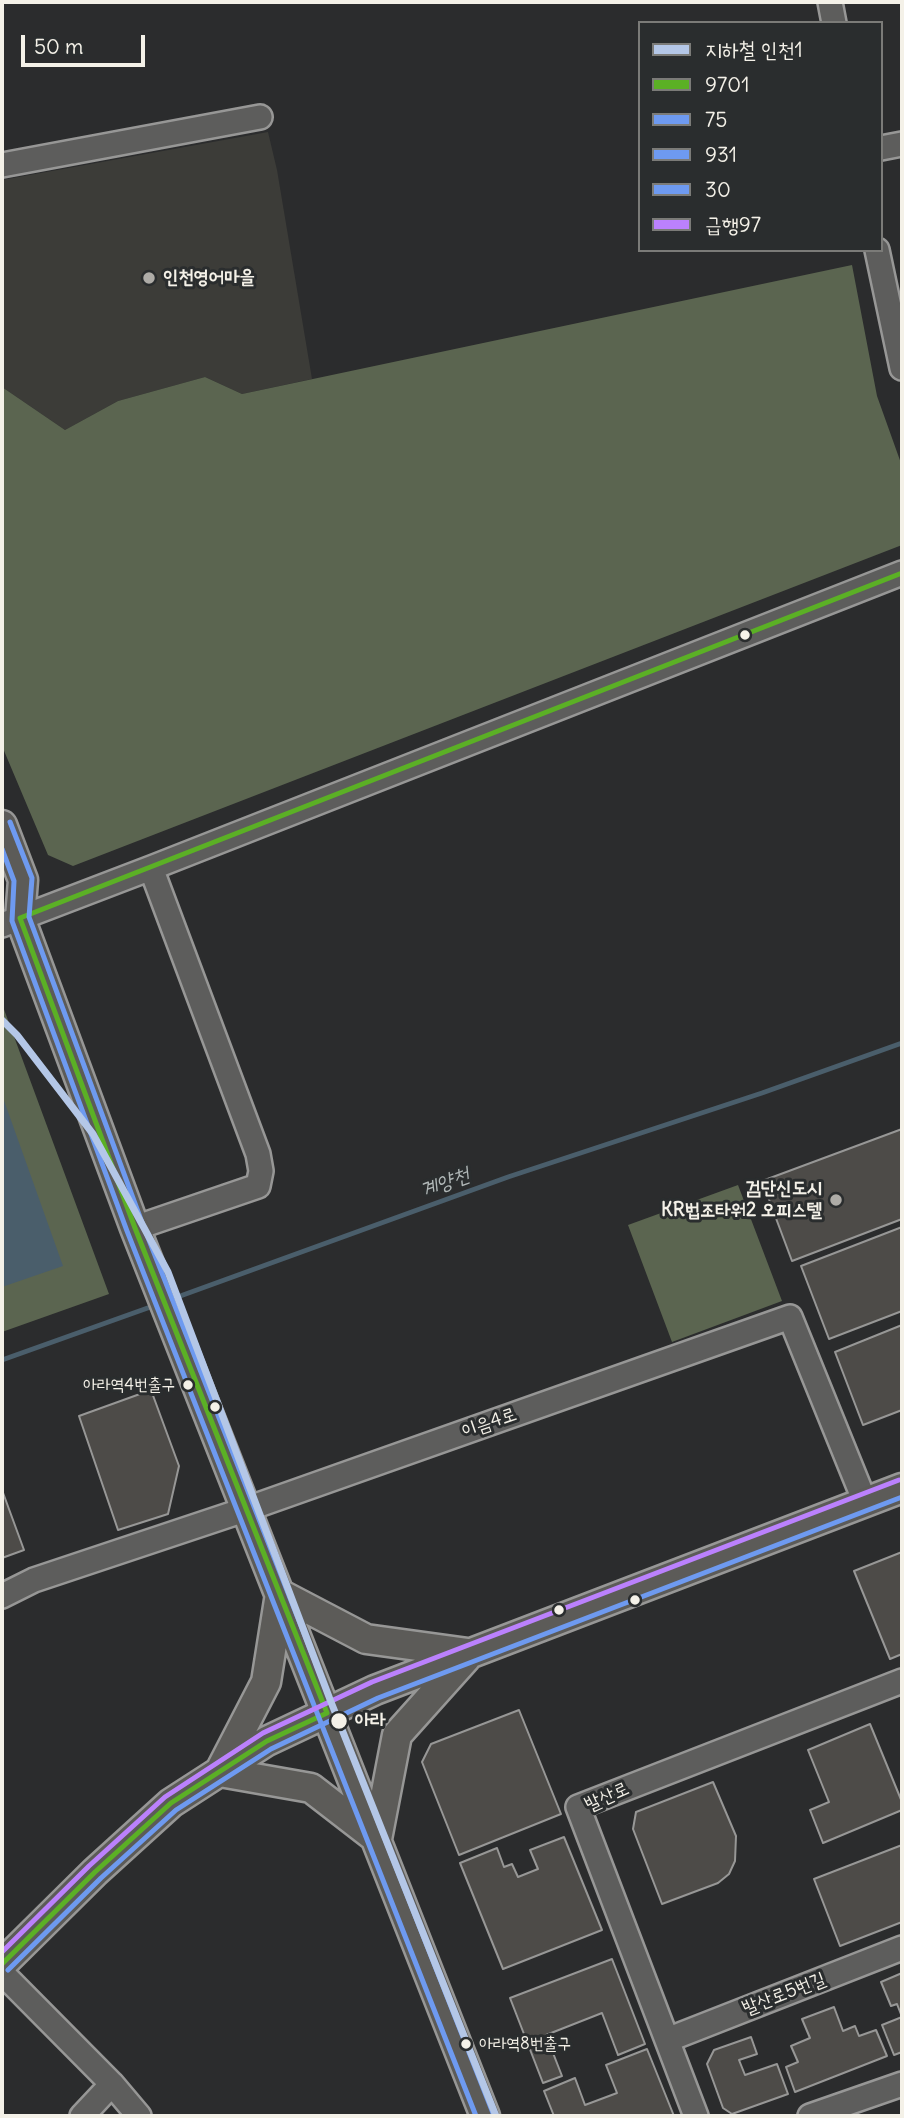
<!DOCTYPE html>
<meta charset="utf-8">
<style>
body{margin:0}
#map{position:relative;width:904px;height:2118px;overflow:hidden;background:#2b2c2d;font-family:Delius,"Poor Story",sans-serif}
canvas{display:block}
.frame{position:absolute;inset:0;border:4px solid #f4f1e8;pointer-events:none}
.legend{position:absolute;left:638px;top:21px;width:245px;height:231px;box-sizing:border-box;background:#2a2d2e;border:2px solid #7b7b78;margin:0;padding:9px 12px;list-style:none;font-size:21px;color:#f4f1e8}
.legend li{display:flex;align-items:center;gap:14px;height:35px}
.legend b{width:35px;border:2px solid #7b7b78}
.scale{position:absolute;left:21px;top:35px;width:124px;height:32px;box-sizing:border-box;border:4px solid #f4f1e8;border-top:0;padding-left:9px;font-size:21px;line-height:24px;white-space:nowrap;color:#f4f1e8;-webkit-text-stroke:5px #2a2d2e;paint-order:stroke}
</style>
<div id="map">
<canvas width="904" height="2118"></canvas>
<div class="frame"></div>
<ul class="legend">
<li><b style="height:9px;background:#b4c7e7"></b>지하철 인천1</li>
<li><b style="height:9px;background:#5bb025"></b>9701</li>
<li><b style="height:9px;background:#6e9af0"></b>75</li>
<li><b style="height:9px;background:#6e9af0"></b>931</li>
<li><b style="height:9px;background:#6e9af0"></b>30</li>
<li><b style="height:9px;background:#bb81fd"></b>급행97</li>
</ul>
<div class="scale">50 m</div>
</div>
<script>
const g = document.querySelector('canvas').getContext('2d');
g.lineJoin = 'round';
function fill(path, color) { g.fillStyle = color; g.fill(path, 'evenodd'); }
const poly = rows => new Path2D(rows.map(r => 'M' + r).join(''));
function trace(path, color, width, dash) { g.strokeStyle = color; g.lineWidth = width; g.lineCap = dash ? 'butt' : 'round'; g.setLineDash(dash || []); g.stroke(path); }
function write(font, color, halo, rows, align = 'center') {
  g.font = font + ' Delius,"Poor Story",sans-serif'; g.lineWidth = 6; g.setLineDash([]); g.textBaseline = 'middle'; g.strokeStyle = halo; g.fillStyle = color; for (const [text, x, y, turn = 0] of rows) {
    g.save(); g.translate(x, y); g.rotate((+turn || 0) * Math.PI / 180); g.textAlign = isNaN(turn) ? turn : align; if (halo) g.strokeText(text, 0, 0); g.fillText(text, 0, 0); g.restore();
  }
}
fill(poly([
 [268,132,277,170,312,379,242,394,205,377,118,401,65,430,2,387,2,180]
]), '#3c3c38');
fill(poly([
 [852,265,877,396,902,466,902,545,73,866,48,855,2,746,2,387,65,430,118,401,205,377,242,394],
 [2,1004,109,1294,2,1332],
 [738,1185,782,1301,672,1342,628,1225]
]), '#5b6550');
fill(poly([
 [2,1095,63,1266,2,1287]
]), '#4a5e6b');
trace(poly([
 [172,1299,508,1177,762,1093,902,1043],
 [2,1360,156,1305]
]), '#4a5e6b', 5);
const building = poly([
 [902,1129,902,1219,792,1261,762,1181,902,1129],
 [902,1227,902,1311,829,1339,801,1266,902,1227],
 [902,1325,902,1410,863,1425,835,1352,902,1325],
 [151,1390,179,1466,168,1514,118,1530,79,1416,151,1390],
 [2,1490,24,1550,2,1558,2,1490],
 [902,1552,902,1654,890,1659,854,1571,902,1552],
 [519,1710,561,1814,459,1855,422,1762,431,1744,519,1710],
 [870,1724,902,1802,902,1810,823,1843,810,1810,829,1802,808,1750,870,1724],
 [713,1782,736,1836,735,1861,729,1874,718,1883,662,1904,633,1829,636,1812,713,1782],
 [564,1837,602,1930,503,1969,460,1863,497,1848,504,1867,512,1864,518,1877,538,1869,530,1850,564,1837],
 [902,1845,902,1922,840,1946,814,1879,902,1845],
 [612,1959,645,2044,618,2055,602,2013,546,2035,562,2076,543,2083,510,1998,612,1959],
 [902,1973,902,2052,894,2055,882,2025,902,2017,897,2004,891,2006,881,1982,902,1973],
 [834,2007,843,2031,855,2026,859,2036,876,2030,887,2056,795,2092,786,2067,798,2062,791,2046,810,2038,802,2019,834,2007],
 [751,2037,757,2054,739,2060,745,2075,777,2064,788,2094,732,2114,723,2108,707,2064,714,2050,751,2037],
 [647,2049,674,2116,554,2116,544,2091,575,2078,585,2105,617,2093,606,2065,647,2049]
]);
fill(building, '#4d4b48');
trace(building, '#979796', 2);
const minor = poly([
 [830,2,834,23],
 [881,148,902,144],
 [2,165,260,117],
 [877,250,902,368],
 [2,925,151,868,902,573],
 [135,1228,258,1186,261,1171,258,1154,151,868],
 [2,1596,34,1580,247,1509,790,1317,865,1502],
 [2,1973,112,2084,139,2116],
 [667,2040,902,1948],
 [82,2116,112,2084],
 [696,2116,578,1807,902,1681],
 [810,2116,902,2084]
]);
const major = poly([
 [2,825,23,880,20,918,135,1228,485,2116],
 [280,1594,366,1639,468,1653],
 [220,1771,266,1682,280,1594],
 [220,1772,311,1788,377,1839,397,1735,466,1658],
 [2,1964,95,1872,171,1803,267,1741,375,1690,902,1488]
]);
trace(minor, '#979796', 28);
trace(major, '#979796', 33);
trace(minor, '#5d5d5c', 23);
trace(major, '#5c5b58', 28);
trace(poly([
 [20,918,902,573],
 [2,1964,95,1872,171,1803,267,1741,327,1713,135,1228,20,918]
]), '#5bb025', 5);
trace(poly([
 [2,849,14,881,12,921,127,1231,476,2116]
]), '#6e9af0', 5);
trace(poly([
 [10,822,32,878,29,917,143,1225,493,2113]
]), '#6e9af0', 5);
trace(poly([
 [8,1970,101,1878,176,1810,271,1749,378,1698,902,1497]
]), '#6e9af0', 5);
trace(poly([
 [2,1952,89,1866,165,1797,263,1733,372,1682,899,1480]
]), '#bb81fd', 5);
trace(poly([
 [2,1020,17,1035,93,1134,168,1272,331,1702,496,2116]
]), '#b4c7e7', 7);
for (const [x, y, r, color] of [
 [149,278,7,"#aeaca7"],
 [745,635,6,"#f4f1e8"],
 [836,1200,7,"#aeaca7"],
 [188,1385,6,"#f4f1e8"],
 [215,1407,6,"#f4f1e8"],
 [635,1600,6,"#f4f1e8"],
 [559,1610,6,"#f4f1e8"],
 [339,1721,9,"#f4f1e8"],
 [466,2044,6,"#f4f1e8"]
]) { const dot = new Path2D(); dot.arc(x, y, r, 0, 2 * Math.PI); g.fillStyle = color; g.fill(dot); trace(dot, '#2a2d2e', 2.5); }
write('17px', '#f4f1e8', '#2a2d2e', [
 ["아라역4번출구",175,1385],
 ["아라역8번출구",479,2044,"left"]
], 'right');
write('bold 19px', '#f4f1e8', '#2a2d2e', [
 ["인천영어마을",163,278],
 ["검단신도시",822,1189,"right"],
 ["KR법조타워2 오피스텔",822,1211,"right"]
], 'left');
write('19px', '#f4f1e8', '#2a2d2e', [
 ["이음4로",489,1423,-19],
 ["발산로",607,1797,-24],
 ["발산로5번길",784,1994,-21]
]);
write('bold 19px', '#f4f1e8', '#2a2d2e', [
 ["아라",355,1721]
], 'left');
write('italic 21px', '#b1b8b8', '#2a2d2e', [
 ["계양천",445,1183,-20]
]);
</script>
